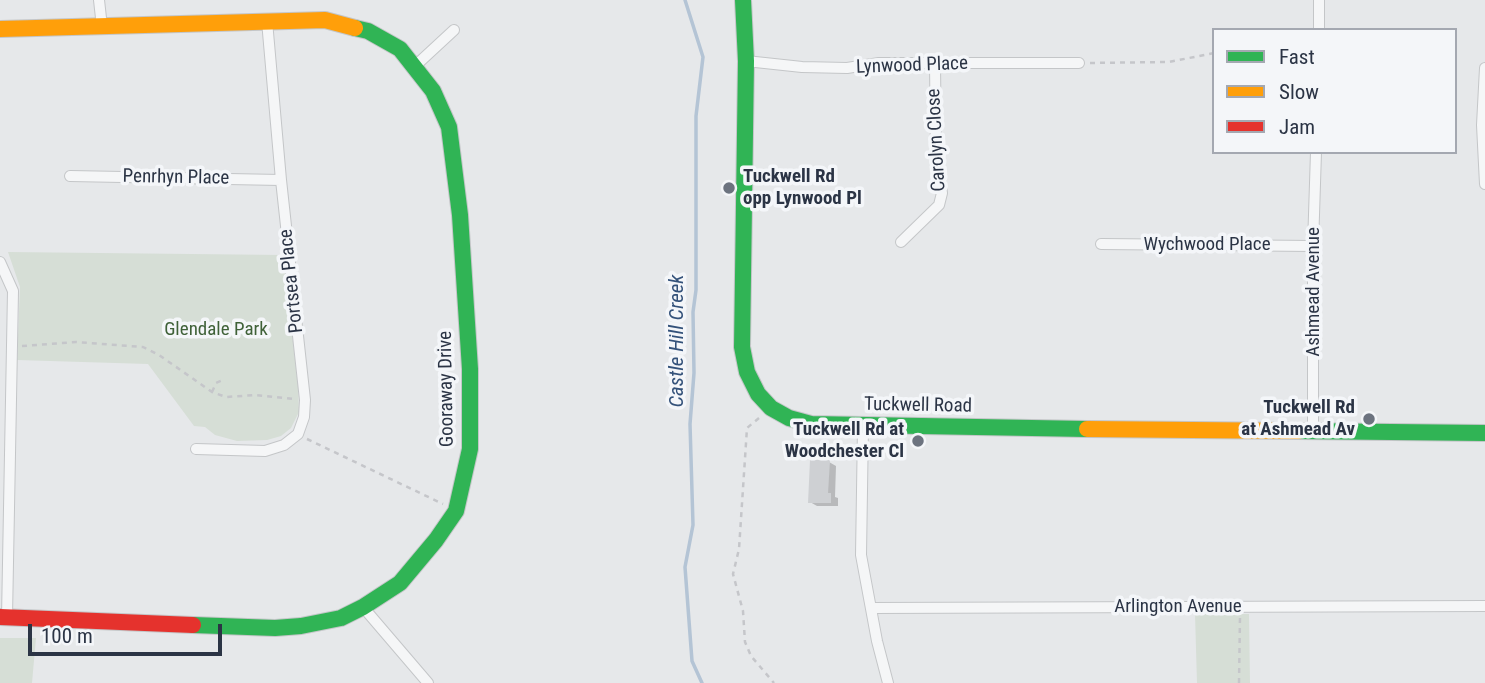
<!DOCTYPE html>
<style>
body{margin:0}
#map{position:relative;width:1485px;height:683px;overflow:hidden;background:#e6e8ea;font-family:"Roboto Condensed",sans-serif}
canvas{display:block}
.legend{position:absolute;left:1212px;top:28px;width:245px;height:126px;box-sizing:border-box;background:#f4f6f9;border:2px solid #a4a8b1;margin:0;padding:9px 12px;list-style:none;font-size:21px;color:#2b3445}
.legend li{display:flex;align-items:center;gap:14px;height:35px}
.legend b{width:35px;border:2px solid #a4a8b1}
.scale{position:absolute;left:28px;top:624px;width:194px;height:32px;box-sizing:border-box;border:4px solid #2b3445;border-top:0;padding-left:9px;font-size:21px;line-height:24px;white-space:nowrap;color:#2b3445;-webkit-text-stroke:5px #f4f6f9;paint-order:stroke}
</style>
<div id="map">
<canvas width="1485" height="683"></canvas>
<ul class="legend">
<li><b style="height:9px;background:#30b455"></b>Fast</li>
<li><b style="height:9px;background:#ff9f0a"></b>Slow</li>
<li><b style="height:9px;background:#e5322d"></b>Jam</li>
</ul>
<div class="scale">100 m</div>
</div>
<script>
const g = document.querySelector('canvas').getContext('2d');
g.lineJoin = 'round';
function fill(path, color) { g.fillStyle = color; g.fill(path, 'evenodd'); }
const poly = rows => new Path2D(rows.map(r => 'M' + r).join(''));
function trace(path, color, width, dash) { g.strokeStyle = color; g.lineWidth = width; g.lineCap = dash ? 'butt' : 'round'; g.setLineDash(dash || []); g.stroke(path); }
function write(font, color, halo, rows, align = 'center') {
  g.font = font + ' "Roboto Condensed",sans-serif'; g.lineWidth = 7; g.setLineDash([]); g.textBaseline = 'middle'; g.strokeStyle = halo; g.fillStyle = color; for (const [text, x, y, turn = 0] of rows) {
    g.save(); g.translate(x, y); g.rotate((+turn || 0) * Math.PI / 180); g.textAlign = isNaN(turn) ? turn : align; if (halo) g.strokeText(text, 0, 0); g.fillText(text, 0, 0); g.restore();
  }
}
fill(poly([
 [8,252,283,255,298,385,299,412,291,428,281,436,267,440,237,441,215,435,205,427,194,426,148,364,17,360,20,287],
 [1195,614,1249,614,1250,683,1197,683],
 [0,638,36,638,32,683,0,683]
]), '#d6ded6');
fill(poly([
 [829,462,836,466,835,497,838,498,838,506,817,506,810,502]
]), '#0003');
trace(poly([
 [685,0,703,57,696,116,696,290,693,312,694,373,690,424,693,525,685,567,692,661,702,683]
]), '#b4c4d5', 3.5);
fill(poly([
 [810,460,830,460,828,493,831,493,831,503,808,503]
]), '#ced0d3');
const street = poly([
 [99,0,102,27],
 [1319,30,1319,0],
 [746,61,802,67,847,68,879,63,1079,63],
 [414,67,454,30],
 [1485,68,1482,125,1485,184],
 [70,176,281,180],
 [901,242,939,205,942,193,936,155,935,64],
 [1101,244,1313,246],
 [0,262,13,291,7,617],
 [863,426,861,555,877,641,888,683],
 [1313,431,1313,246,1316,152],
 [196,449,265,451,284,445,298,434,304,417,305,400,281,180,267,21],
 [363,607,428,683],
 [871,608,1485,606]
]);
const fast = poly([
 [743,0,746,61,742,347,747,372,758,394,771,408,789,418,811,424,1087,429],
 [1298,431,1485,433],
 [193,625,275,628,301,626,341,618,363,607,400,583,436,540,456,511,470,449,470,369,460,215,449,127,433,91,400,49,368,31,355,28]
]);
const slow = poly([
 [0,29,325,20,355,28],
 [1087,429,1298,431]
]);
const jam = poly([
 [0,617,193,625]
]);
trace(street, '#c4c6c8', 12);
trace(fast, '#c4c6c8', 18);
trace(slow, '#c4c6c8', 18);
trace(jam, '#c4c6c8', 18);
trace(poly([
 [1090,63,1169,62,1214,53],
 [22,346,76,342,143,347,159,355,212,392,226,397,255,395,294,399],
 [212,392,216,383,223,380],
 [759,418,747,428,739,549,733,574,743,611,745,642,751,656,774,683],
 [307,439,443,504],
 [1239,683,1240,616]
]), '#c5c6ca', 2.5, [5, 5]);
trace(street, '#f5f6f7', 10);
trace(fast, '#30b455', 16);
trace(slow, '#ff9f0a', 16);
trace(jam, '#e5322d', 16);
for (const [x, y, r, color] of [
 [729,188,7,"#6c737f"],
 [1369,419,7,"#6c737f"],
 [918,441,7,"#6c737f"]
]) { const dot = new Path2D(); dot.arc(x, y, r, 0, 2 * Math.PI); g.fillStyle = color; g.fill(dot); trace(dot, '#f4f6f9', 2.5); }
write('19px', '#2b3445', '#f4f6f9', [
 ["Lynwood Place",912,66,-2],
 ["Carolyn Close",937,140,-93],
 ["Penrhyn Place",176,178,1],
 ["Wychwood Place",1207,245],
 ["Portsea Place",292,281,-96],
 ["Ashmead Avenue",1314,292,-90],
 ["Gooraway Drive",447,389,-91],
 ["Tuckwell Road",918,406,1],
 ["Arlington Avenue",1178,607]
]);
write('bold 19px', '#2b3445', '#f4f6f9', [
 ["Tuckwell Rd",743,177,"left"],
 ["opp Lynwood Pl",743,199,"left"],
 ["Tuckwell Rd",1355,408],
 ["at Ashmead Av",1355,430],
 ["Tuckwell Rd at",904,430],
 ["Woodchester Cl",904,452]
], 'right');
write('19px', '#3f6138', '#f4f6f9', [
 ["Glendale Park",216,330]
]);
write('italic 21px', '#34527a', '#f4f6f9', [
 ["Castle Hill Creek",678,341,-90]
]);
</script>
